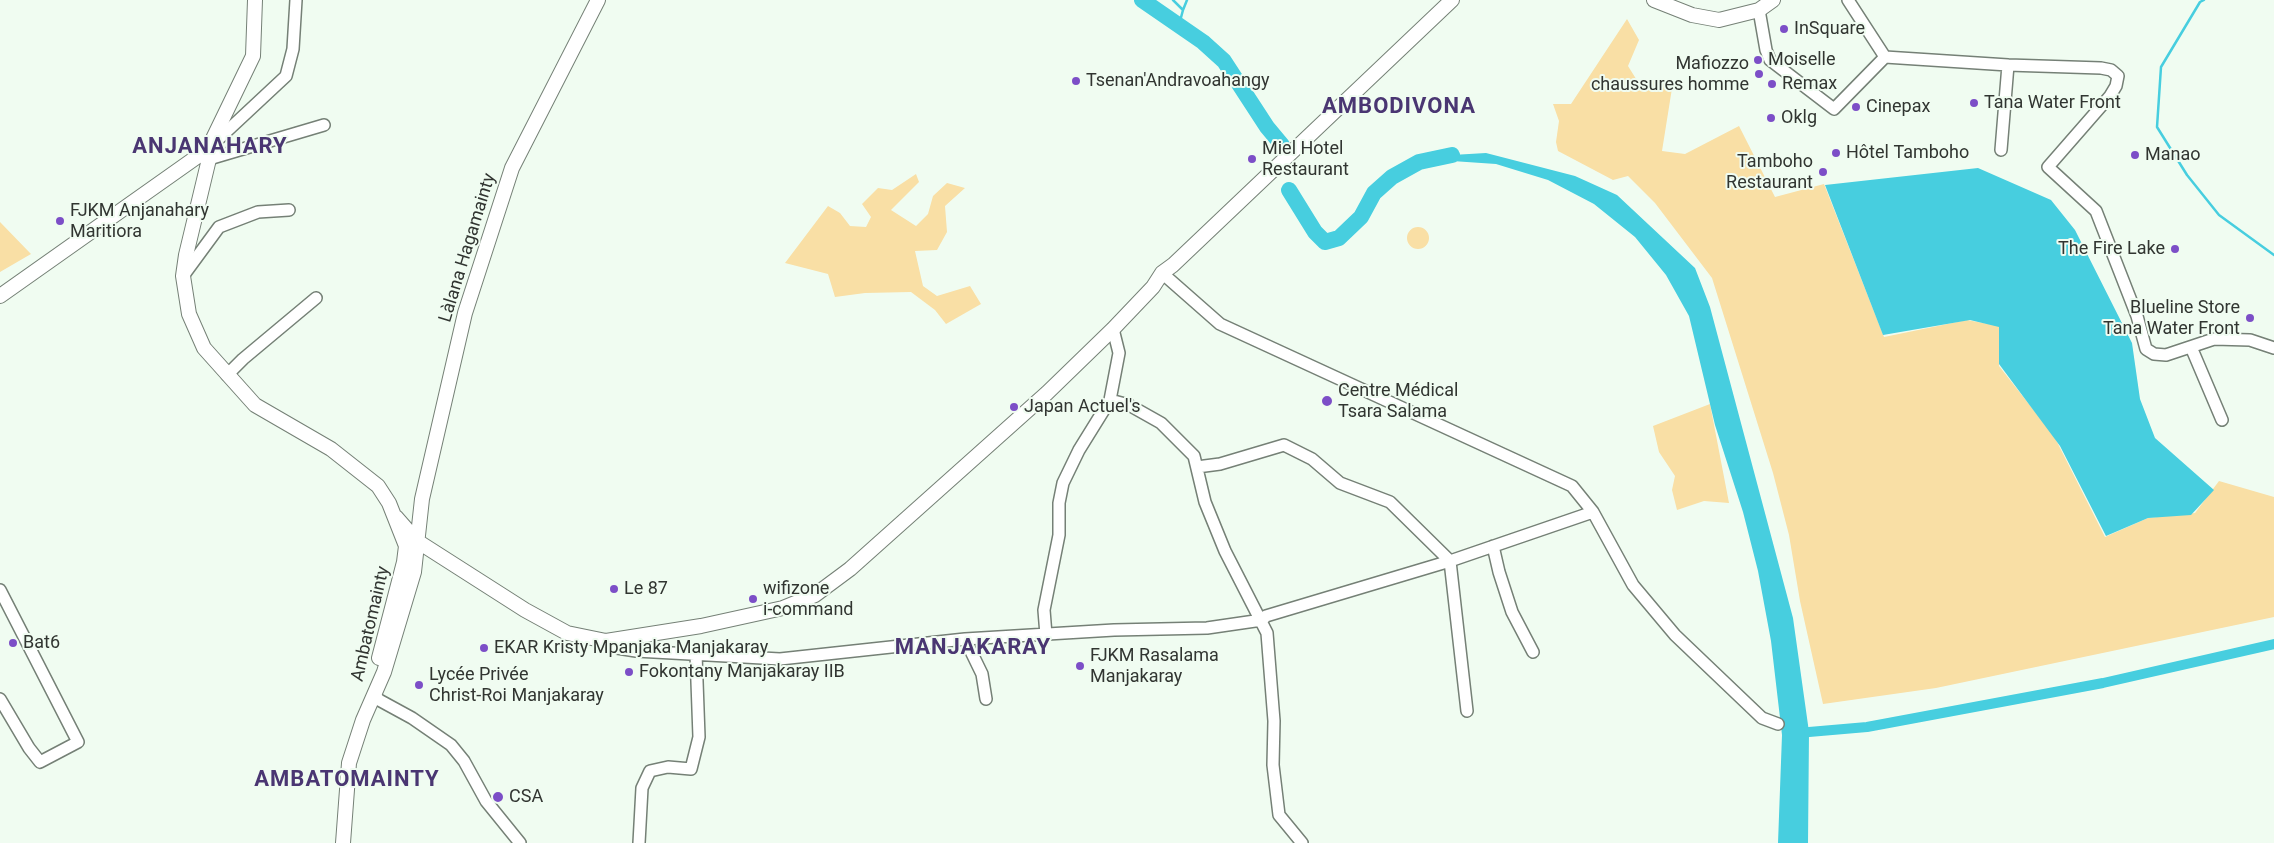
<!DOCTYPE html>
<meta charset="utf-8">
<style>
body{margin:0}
canvas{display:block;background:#f0fcf1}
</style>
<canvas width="2274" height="843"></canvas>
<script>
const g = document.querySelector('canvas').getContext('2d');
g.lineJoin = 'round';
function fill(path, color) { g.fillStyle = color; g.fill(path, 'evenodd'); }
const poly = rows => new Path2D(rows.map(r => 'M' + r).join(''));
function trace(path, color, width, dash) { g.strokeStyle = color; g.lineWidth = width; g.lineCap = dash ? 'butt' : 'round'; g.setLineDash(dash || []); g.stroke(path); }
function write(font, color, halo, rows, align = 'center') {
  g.font = font + ' Roboto,sans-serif'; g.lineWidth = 4; g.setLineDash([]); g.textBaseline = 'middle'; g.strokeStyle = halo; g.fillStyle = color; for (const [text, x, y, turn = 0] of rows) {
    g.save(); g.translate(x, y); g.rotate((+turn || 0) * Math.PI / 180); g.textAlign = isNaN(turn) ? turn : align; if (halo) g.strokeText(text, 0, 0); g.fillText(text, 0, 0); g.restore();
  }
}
fill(poly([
 [1627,19,1639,40,1628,66,1638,82,1659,80,1673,82,1662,151,1685,154,1739,126,1775,197,1824,184,1884,337,1967,320,1999,326,1999,366,2054,436,2105,537,2148,518,2195,513,2219,481,2274,497,2274,617,1936,688,1823,704,1800,601,1789,535,1773,473,1712,278,1655,203,1628,176,1613,180,1558,151,1556,142,1559,121,1553,104,1571,104],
 [916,174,919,182,891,210,916,226,928,214,933,196,947,183,965,188,945,206,947,232,937,250,915,251,923,286,937,296,970,286,981,304,946,324,935,310,911,292,865,293,835,297,828,274,785,263,828,206,840,213,850,226,866,227,871,217,862,204,878,188,892,190],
 [0,222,31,254,0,272],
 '1407 238a11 11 0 1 1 22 0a11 11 0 1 1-22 0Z',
 [1710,404,1729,503,1704,501,1677,510,1672,490,1675,476,1659,452,1653,426]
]), '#f9dfa5');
fill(poly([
 [1486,153,1575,176,1617,195,1695,268,1710,307,1793,618,1809,732,1808,843,1778,843,1782,735,1771,641,1758,571,1743,512,1715,425,1689,316,1666,275,1635,237,1594,204,1548,180,1496,164,1452,161,1452,155],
 [1978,168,2051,200,2075,230,2132,343,2140,399,2155,438,2214,490,2191,515,2148,518,2106,536,2060,446,1999,364,1999,327,1970,320,1883,335,1825,185]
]), '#47cedf');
trace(poly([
 [1173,0,1183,10,1179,25],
 [2204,0,2200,2,2161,67,2157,127,2187,175,2219,215,2274,255],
 [1183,10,1187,0]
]), '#47cedf', 2.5);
trace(poly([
 [1809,732,1867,727,2103,683,2274,644]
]), '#47cedf', 10);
trace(poly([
 [1142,0,1203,42,1224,61,1267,127,1282,145],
 [1289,190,1315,232,1325,242,1339,238,1361,217,1374,193,1392,177,1419,162,1452,155]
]), '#47cedf', 16);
const minor = poly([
 [1848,0,1885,57,2008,65,2001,150],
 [1759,10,1766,50,1770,60,1834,109,1885,57],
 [2008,65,2101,68,2111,70,2118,76,2116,86,2110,96,2048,167,2096,211,2137,316,2146,349,2154,354,2166,355,2214,339,2250,340,2274,348],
 [211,146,286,76,293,49,296,0],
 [209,159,324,125],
 [1162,273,1220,324,1572,486,1593,512,1633,585,1675,635,1762,718,1778,724],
 [183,276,219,227,258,212,289,210],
 [2191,347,2222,420],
 [227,375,243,359,316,298],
 [1110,400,1129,405,1161,423,1194,456,1205,502,1225,551,1267,633,1274,721,1273,765,1279,815,1302,843],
 [1197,467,1220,464,1284,445,1312,459,1340,483,1390,502,1450,561,1467,711],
 [1493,546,1499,572,1512,612,1533,652],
 [0,590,78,742,40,762,29,748,0,699],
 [1046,635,1044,610,1059,535,1059,503,1063,483,1079,450,1110,400,1119,353,1113,329],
 [965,639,982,674,986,699],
 [606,641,617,648,636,651,780,659,965,639,1114,630,1207,628,1262,620,1266,616,1450,561,1593,512],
 [374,694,379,700,412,718,451,745,464,761,486,801,520,843],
 [639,843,642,788,650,771,668,767,691,769,699,737,696,654]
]);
const major = poly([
 [1654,0,1692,15,1719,20,1759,10,1773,0],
 [208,149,209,159,186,255,183,276,189,314,204,348,255,405,331,449,378,486,389,503,406,546,404,562,379,658],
 [0,296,208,149,253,56,255,0],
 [396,517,417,541,525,610,567,633,606,641,701,626,783,608,815,595,850,569,1047,393,1113,329,1153,287,1162,273,1173,265,1452,0],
 [343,843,349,763,363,720,384,672,414,572,422,499,465,313,512,168,598,0]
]);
trace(minor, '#758076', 14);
trace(major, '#758076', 16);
trace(minor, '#fff', 11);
trace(major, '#fff', 14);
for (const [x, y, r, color] of [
 [1784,29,5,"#7c4ec7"],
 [1758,60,5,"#7c4ec7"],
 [1759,74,5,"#7c4ec7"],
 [1076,81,5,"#7c4ec7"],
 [1772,84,5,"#7c4ec7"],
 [1974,103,5,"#7c4ec7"],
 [1856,107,5,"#7c4ec7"],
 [1771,118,5,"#7c4ec7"],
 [1836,153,5,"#7c4ec7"],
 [2135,155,5,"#7c4ec7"],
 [1252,159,5,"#7c4ec7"],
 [1823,172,5,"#7c4ec7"],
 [60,221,5,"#7c4ec7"],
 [2175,249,5,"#7c4ec7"],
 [2250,318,5,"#7c4ec7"],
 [1327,401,6,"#7c4ec7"],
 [1014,407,5,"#7c4ec7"],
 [614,589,5,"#7c4ec7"],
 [753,599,5,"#7c4ec7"],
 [13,643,5,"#7c4ec7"],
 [484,648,5,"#7c4ec7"],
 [1080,666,5,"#7c4ec7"],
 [629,672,5,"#7c4ec7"],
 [419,685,5,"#7c4ec7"],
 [498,797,6,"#7c4ec7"]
]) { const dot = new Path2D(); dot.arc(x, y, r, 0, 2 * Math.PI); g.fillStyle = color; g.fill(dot); trace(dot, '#f0fcf1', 2); }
write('18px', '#313531', '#f0fcf1', [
 ["InSquare",1794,29],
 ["Moiselle",1768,60],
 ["Mafiozzo",1749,64,"right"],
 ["chaussures homme",1749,85,"right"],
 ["Tsenan'Andravoahangy",1086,81],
 ["Remax",1782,84],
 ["Tana Water Front",1984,103],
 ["Cinepax",1866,107],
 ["Oklg",1781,118],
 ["Miel Hotel",1262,149],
 ["Restaurant",1262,170],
 ["Hôtel Tamboho",1846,153],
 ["Manao",2145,155],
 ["Tamboho",1813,162,"right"],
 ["Restaurant",1813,183,"right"],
 ["FJKM Anjanahary",70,211],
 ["Maritiora",70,232],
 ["The Fire Lake",2165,249,"right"],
 ["Blueline Store",2240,308,"right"],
 ["Tana Water Front",2240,329,"right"],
 ["Centre Médical",1338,391],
 ["Tsara Salama",1338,412],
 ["Japan Actuel's",1024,407],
 ["Le 87",624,589],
 ["wifizone",763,589],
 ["i-command",763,610],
 ["Bat6",23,643],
 ["EKAR Kristy Mpanjaka Manjakaray",494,648],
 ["FJKM Rasalama",1090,656],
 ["Manjakaray",1090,677],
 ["Fokontany Manjakaray IIB",639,672],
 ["Lycée Privée",429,675],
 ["Christ-Roi Manjakaray",429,696],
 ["CSA",509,797]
], 'left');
write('18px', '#313531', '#f0fcf1', [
 ["Làlana Hagamainty",468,248,-73],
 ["Ambatomainty",371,624,-77]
]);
g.letterSpacing = '1px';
write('bold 22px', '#4a3672', '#f0fcf1', [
 ["AMBODIVONA",1399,107],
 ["ANJANAHARY",210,147],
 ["MANJAKARAY",973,648],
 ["AMBATOMAINTY",347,780]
]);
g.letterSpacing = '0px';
</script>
